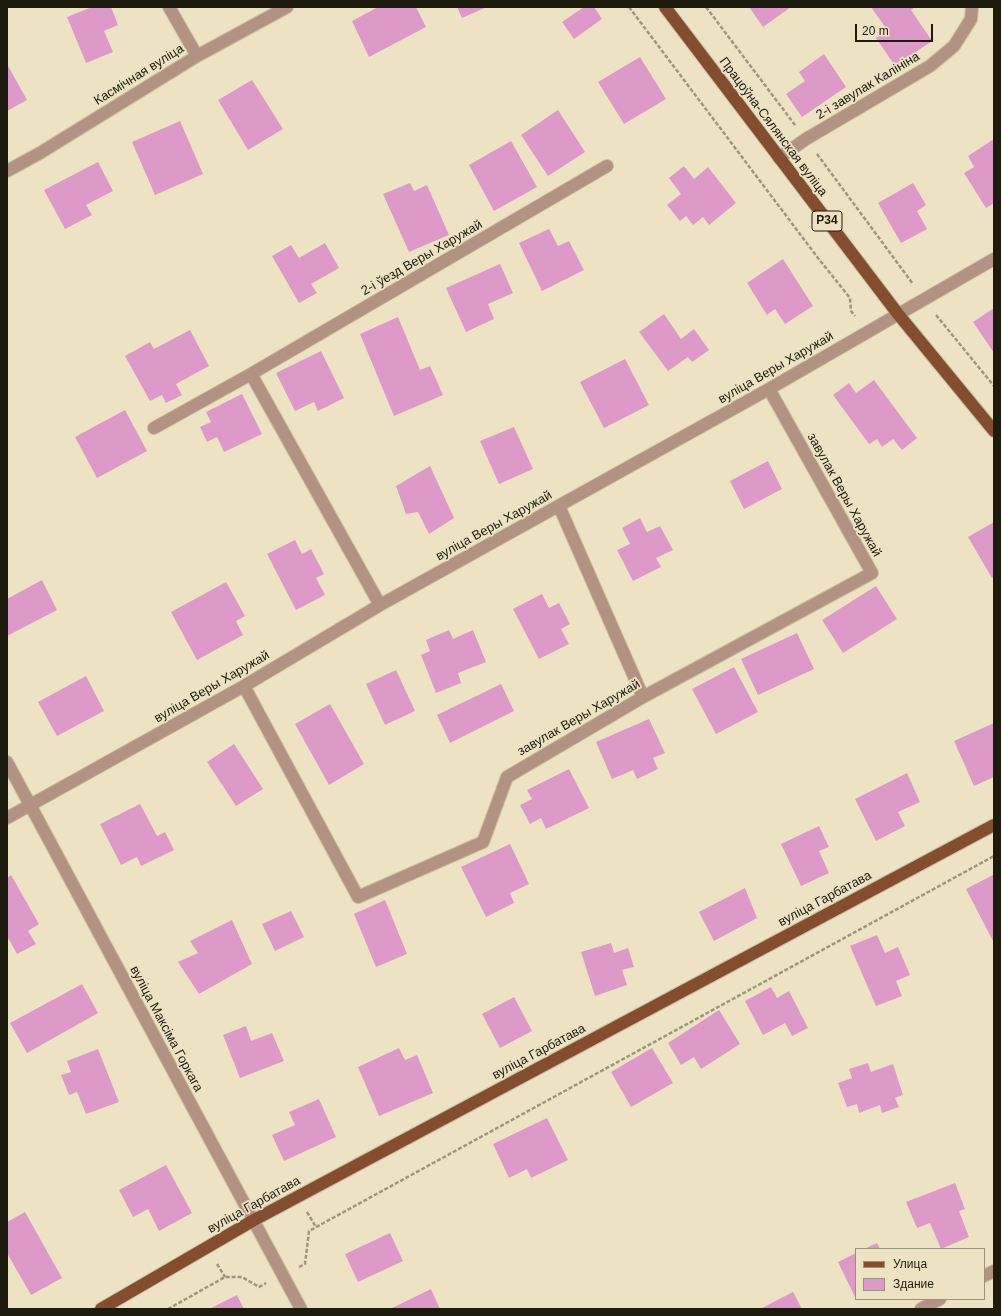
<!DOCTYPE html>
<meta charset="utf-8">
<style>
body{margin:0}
#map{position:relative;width:1001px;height:1316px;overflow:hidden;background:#ede3c4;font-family:Arial,sans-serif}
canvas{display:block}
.frame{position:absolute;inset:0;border:8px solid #1d1a0e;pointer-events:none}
.legend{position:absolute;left:855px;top:1248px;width:130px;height:52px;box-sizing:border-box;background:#ede3c4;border:1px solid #9a937b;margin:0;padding:5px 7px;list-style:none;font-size:12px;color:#1d1a0e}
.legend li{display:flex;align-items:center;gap:8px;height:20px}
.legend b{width:20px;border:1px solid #9a937b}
.scale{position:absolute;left:855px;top:24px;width:78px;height:18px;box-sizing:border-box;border:2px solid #1d1a0e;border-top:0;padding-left:5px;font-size:12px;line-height:14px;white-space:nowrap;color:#1d1a0e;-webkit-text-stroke:3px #ede3c4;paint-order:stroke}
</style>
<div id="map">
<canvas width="1001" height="1316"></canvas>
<div class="frame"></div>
<ul class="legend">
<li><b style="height:5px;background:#844d30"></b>Улица</li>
<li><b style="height:11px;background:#dd9ac9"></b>Здание</li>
</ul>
<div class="scale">20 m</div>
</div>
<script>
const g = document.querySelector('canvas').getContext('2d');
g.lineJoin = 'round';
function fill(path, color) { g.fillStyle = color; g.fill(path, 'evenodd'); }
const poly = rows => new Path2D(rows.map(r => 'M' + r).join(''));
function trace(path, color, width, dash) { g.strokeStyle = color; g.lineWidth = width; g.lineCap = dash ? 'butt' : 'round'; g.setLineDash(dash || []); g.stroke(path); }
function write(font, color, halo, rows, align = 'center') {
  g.font = font + ' Arial,sans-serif'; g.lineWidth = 3.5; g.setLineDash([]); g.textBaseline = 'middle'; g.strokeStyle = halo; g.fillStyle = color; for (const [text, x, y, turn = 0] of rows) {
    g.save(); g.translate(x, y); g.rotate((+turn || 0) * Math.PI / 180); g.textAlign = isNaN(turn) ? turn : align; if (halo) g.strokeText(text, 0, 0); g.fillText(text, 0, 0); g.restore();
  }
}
fill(poly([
 [92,7,111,7,118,25,104,31,113,52,86,63,67,17],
 [378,7,416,7,426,27,369,57,352,21],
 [457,7,487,7,462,18],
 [584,7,594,7,602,19,574,39,562,22],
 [749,7,791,7,763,27],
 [871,7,915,7,911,10,932,41,895,66,876,38,888,31],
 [824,54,846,87,802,117,786,94,805,81,799,72],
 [640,57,666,99,624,124,598,82],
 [7,64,27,100,7,111],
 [252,80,283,129,248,150,218,100],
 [558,110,585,152,548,176,521,135],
 [180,121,203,174,155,195,132,142],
 [994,139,994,203,986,208,964,173,974,167,968,156],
 [511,141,537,187,494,211,469,165],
 [98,162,113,191,86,205,92,215,65,229,44,190],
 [684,166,694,179,708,167,736,203,709,225,703,217,693,225,686,216,680,221,667,205,681,194,669,178],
 [410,183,414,191,427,185,449,235,409,252,383,194],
 [913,183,926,205,917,211,927,229,901,243,878,203],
 [549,229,558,246,569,241,584,270,542,291,519,243],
 [325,243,339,268,311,284,317,293,299,303,272,256,291,245,299,258],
 [783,259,813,306,785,324,775,309,767,315,747,283],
 [500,264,513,293,488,304,494,319,466,332,446,288],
 [994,308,994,353,973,322],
 [664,314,681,339,694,329,709,350,692,362,688,357,668,371,639,332],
 [398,317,420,370,430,366,443,395,394,416,360,334],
 [190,330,209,366,176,384,182,395,166,403,162,395,150,401,125,356,150,342,154,349],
 [321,351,344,398,318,411,314,402,295,411,276,373],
 [625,359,649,405,604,428,580,382],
 [874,380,917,438,902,450,893,439,882,447,877,439,869,444,833,395,849,383,856,393],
 [242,394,262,434,224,452,217,437,207,442,200,427,211,422,206,412],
 [125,410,147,451,97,478,75,437],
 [514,427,533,469,499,484,480,441],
 [768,461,782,489,744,509,730,481],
 [430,466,454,518,429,534,418,512,406,514,396,486],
 [640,518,647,532,660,526,673,550,656,558,661,567,633,581,617,550,630,544,622,528],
 [994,522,994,577,992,578,968,537],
 [295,540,302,554,311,549,324,574,316,578,325,595,296,610,267,554],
 [42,580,57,610,7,636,7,599],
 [226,582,245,616,236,621,243,635,197,660,171,612],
 [876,586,897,619,843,653,822,620],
 [542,594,549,608,559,603,570,624,561,629,569,644,539,659,513,609],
 [449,630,453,639,473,630,486,662,458,673,461,683,436,693,421,655,430,651,426,640],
 [797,633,814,669,758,695,741,659],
 [734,667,758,712,716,734,692,689],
 [396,670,415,711,385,725,366,684],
 [86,676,104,711,57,736,38,702],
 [501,684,514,711,450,743,437,715],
 [330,704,364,764,329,785,295,724],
 [649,719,665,753,653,758,658,769,637,779,633,770,612,779,596,742],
 [994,723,994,777,974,786,954,741],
 [234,744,263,789,236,806,207,762],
 [569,769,589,808,546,829,541,818,530,824,520,805,532,799,527,790],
 [907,773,920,802,898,812,905,826,876,841,855,799],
 [140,804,157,836,165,832,174,850,141,866,137,857,121,865,100,824],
 [819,826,829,847,819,851,829,873,801,886,781,844],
 [510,844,529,884,510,893,514,903,486,917,461,867],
 [11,875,39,924,28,931,36,944,17,954,7,936,7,878],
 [993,875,994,876,994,943,966,889],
 [745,888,757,918,714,941,699,912],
 [385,900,407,954,376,967,354,914],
 [291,911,304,937,275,951,262,924],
 [232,920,252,964,199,994,178,962,198,953,190,941],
 [877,935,885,953,898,947,910,975,896,981,902,996,876,1006,850,946],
 [611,943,614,953,628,948,634,967,622,970,627,985,595,996,581,952],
 [82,984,98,1013,27,1053,10,1023],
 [771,987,777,998,789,991,808,1028,792,1036,785,1023,763,1035,745,1001],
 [514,997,532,1031,500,1048,482,1014],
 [719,1010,740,1044,701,1069,694,1057,681,1065,668,1043],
 [246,1026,251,1041,272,1033,284,1061,240,1078,223,1035],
 [399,1048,405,1060,417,1055,433,1093,379,1116,358,1067],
 [652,1048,673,1083,631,1107,611,1072],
 [98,1049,119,1102,86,1114,77,1092,69,1095,61,1075,71,1072,67,1061],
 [868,1063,871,1072,893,1064,903,1095,895,1098,899,1107,882,1113,880,1105,859,1113,857,1104,847,1107,838,1083,852,1078,849,1069],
 [319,1099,336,1137,284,1161,272,1135,295,1125,289,1112],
 [547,1118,568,1160,531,1178,527,1169,509,1178,493,1144],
 [166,1165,192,1213,159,1231,148,1209,133,1217,119,1190],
 [955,1183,965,1209,959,1211,969,1237,941,1249,930,1223,917,1228,906,1202],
 [25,1212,62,1278,31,1295,7,1253,7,1222],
 [390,1233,403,1261,358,1282,345,1254],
 [877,1243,880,1249,864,1249],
 [856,1253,856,1297,855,1297,838,1262],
 [431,1289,440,1309,390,1309],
 [793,1292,802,1309,760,1309],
 [237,1295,244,1309,209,1309]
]), '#dd9ac9');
const minor = poly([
 [169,7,197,56],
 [779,158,806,139,930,66,954,46,971,19,972,7],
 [7,171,40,153,197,56,287,7],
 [251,374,380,605],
 [154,428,251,374,607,166],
 [559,506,643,697],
 [244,686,358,897,483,842,507,777,643,697,872,573,769,389],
 [7,762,301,1309],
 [7,818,244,686,380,605,769,389,994,259],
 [984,1276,994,1271],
 [921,1309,940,1299]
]);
const major = poly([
 [665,7,898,314,994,431],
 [101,1309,254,1220,994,825]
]);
trace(minor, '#c8bfa3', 14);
trace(major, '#c8bfa3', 14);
trace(poly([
 [629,7,818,258,850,298,851,311,855,316],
 [706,7,795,125],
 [817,154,913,284],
 [936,315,994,386],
 [307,1212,316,1227],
 [217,1264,225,1277],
 [299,1267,305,1264,309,1231,994,856],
 [168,1309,225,1277,242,1277,259,1287,266,1283]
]), '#9d957e', 2.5, [4, 2]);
trace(minor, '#b29282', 12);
trace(major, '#844d30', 12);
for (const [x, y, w] of [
 [827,221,30]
]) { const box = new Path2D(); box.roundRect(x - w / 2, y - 10, w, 20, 3); g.fillStyle = '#ede3c4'; g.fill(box); trace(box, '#1d1a0e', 1); }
write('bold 12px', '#1d1a0e', null, [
 ["Р34",827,221]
]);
write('13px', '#1d1a0e', '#ede3c4', [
 ["Касмічная вуліца",139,75,-32],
 ["2-і завулак Калініна",868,86,-31],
 ["Працоўна-Сялянская вуліца",773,127,53],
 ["2-і ўезд Веры Харужай",422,258,-30],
 ["вуліца Веры Харужай",776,368,-30],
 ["завулак Веры Харужай",844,495,61],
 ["вуліца Веры Харужай",494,526,-29],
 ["вуліца Веры Харужай",212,687,-30],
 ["завулак Веры Харужай",579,718,-30],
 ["вуліца Гарбатава",825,899,-28],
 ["вуліца Максіма Горкага",166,1029,62],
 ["вуліца Гарбатава",539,1052,-28],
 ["вуліца Гарбатава",254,1205,-29]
]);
</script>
